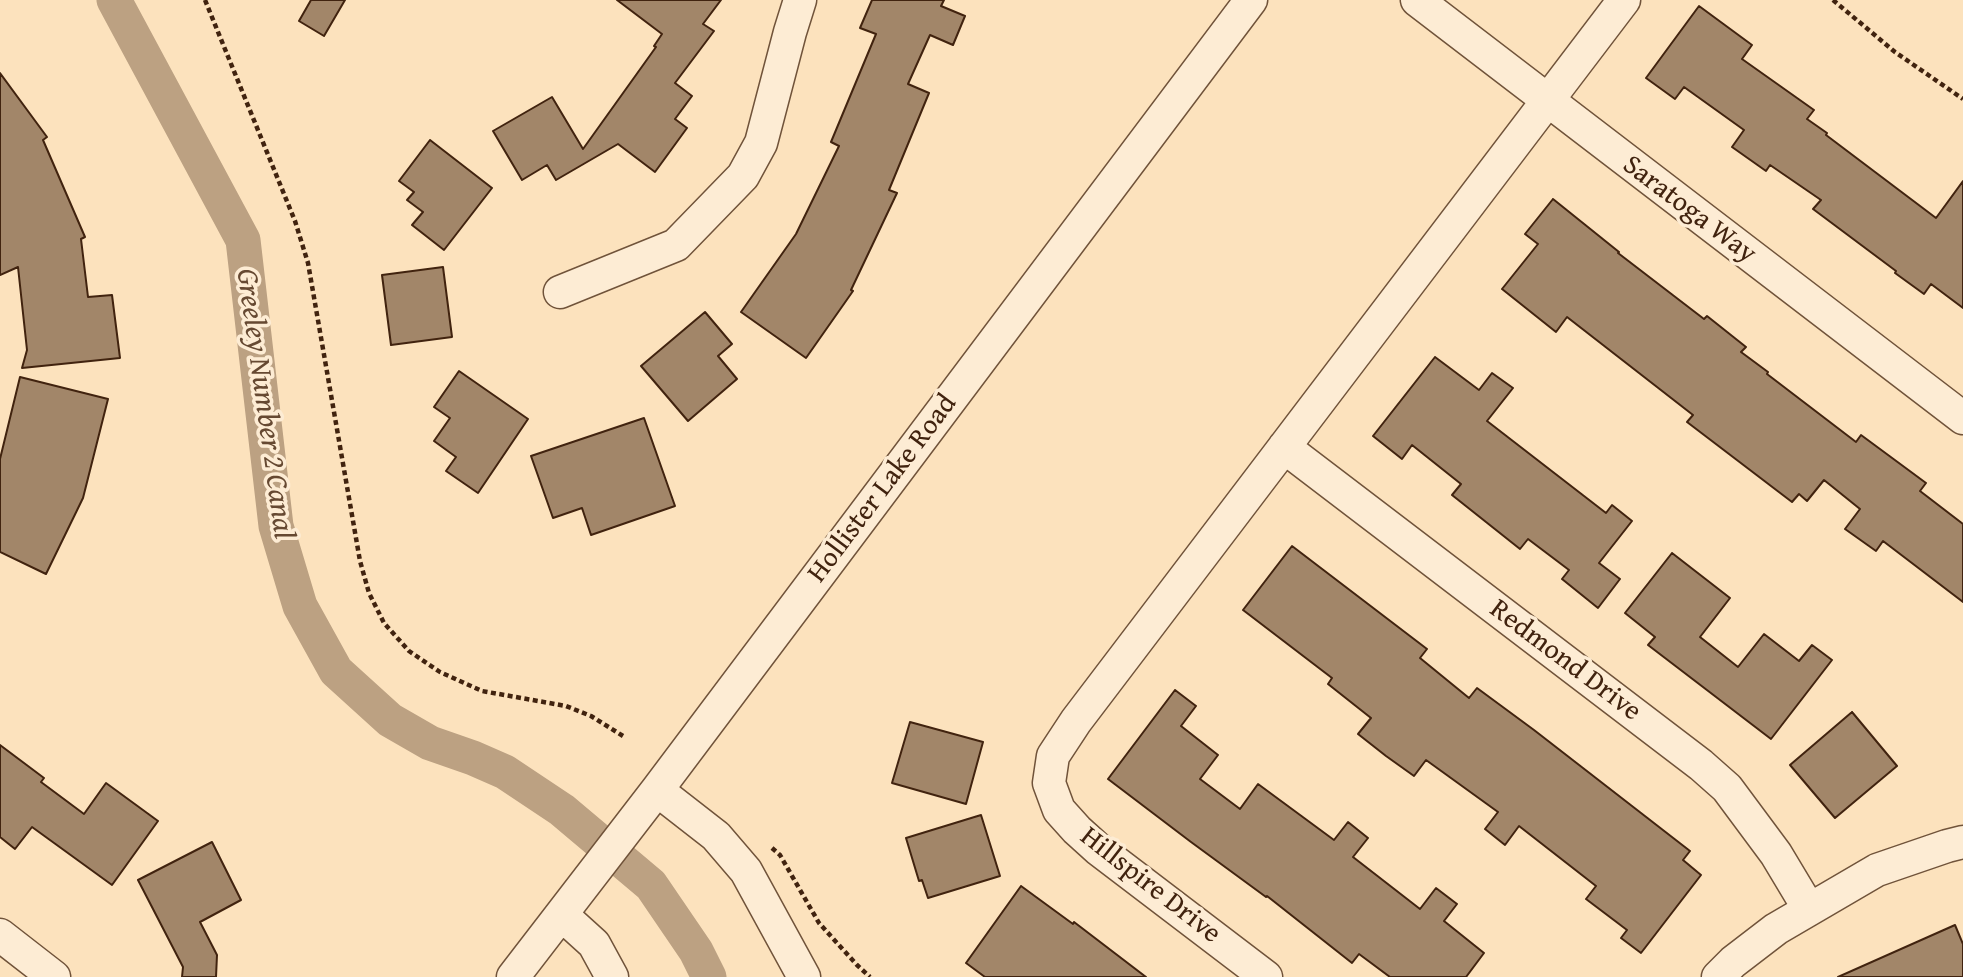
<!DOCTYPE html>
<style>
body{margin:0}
canvas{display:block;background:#fce2bd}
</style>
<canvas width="1963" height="977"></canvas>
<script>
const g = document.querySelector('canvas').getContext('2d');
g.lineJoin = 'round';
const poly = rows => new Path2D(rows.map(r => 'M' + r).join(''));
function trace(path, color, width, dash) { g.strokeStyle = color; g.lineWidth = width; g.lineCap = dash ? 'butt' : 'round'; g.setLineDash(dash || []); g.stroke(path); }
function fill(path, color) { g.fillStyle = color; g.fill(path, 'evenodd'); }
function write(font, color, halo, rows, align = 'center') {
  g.font = font + ' "Gentium Book Plus",serif'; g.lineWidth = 7; g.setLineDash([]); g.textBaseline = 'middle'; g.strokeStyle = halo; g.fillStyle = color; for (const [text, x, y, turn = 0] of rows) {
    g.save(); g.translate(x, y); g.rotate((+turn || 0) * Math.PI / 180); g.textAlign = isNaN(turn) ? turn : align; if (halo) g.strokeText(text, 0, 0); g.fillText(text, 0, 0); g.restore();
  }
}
trace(poly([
 [114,0,243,240,276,526,300,606,336,671,390,720,430,743,473,758,505,772,562,810,651,885,696,951,709,977]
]), '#bca182', 35);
const building = poly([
 [311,0,345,0,324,36,299,21,311,0],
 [617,0,721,0,703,24,714,31,675,83,692,96,675,119,687,128,655,172,618,144,556,180,547,165,522,180,493,131,552,97,583,149,656,47,654,46,662,34,617,0],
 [872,0,944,0,941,6,965,16,953,45,930,35,908,84,929,93,889,190,897,193,851,290,853,291,806,358,741,312,796,234,839,146,831,142,876,34,860,28,872,0],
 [1699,6,1752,45,1742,59,1814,110,1807,119,1827,133,1826,135,1936,218,1963,181,1963,308,1931,284,1924,294,1895,273,1896,271,1813,209,1821,200,1770,165,1766,171,1732,147,1744,130,1684,87,1675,99,1646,78,1699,6],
 [0,73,47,137,43,140,85,237,81,239,88,297,112,295,120,358,22,368,27,350,18,267,0,275,0,73],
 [430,140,492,188,444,250,412,225,423,212,407,200,414,192,399,181,430,140],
 [1553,199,1619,252,1618,253,1704,319,1707,316,1746,347,1741,352,1768,372,1767,374,1856,442,1861,435,1926,483,1920,491,1963,524,1963,602,1883,541,1876,551,1845,529,1860,509,1824,480,1807,501,1799,494,1792,502,1687,422,1693,415,1567,317,1556,332,1502,289,1538,244,1525,234,1553,199],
 [443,267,452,337,391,345,382,275,443,267],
 [705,312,732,344,718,356,737,379,688,421,641,366,705,312],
 [1435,357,1479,390,1492,373,1513,388,1487,421,1606,513,1612,505,1632,521,1599,563,1620,579,1598,608,1562,579,1569,570,1528,539,1520,549,1452,495,1461,484,1412,445,1402,459,1373,436,1435,357],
 [459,371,528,419,478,493,446,471,456,457,434,441,450,418,434,407,459,371],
 [20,377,108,399,83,498,46,574,0,552,0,459,20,377],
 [644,418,675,506,591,535,582,508,553,518,531,456,644,418],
 [1292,546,1427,649,1420,658,1469,698,1477,688,1534,730,1690,851,1683,860,1701,875,1641,953,1621,938,1627,930,1586,899,1596,886,1519,826,1505,845,1485,829,1498,812,1426,760,1414,776,1386,756,1358,734,1371,718,1328,684,1332,678,1243,610,1292,546],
 [1672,553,1730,598,1700,637,1738,667,1764,634,1799,661,1812,645,1832,660,1771,739,1648,645,1655,637,1625,613,1672,553],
 [1175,690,1196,706,1181,726,1218,755,1200,779,1240,809,1258,784,1334,840,1348,822,1368,838,1353,857,1420,909,1436,888,1457,904,1444,921,1484,953,1466,977,1390,977,1359,954,1352,963,1267,896,1266,897,1191,842,1108,779,1175,690],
 [1852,712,1897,766,1835,818,1790,765,1852,712],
 [910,722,983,742,966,804,892,783,910,722],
 [0,745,44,778,41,782,84,814,106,783,158,821,112,885,32,827,15,849,0,837,0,745],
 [981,815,1000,876,928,898,922,880,919,881,906,838,981,815],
 [212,842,241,900,200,922,217,955,216,977,182,977,183,967,138,880,212,842],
 [1021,886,1073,924,1074,922,1146,977,985,977,966,963,1021,886],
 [1955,925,1963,944,1963,977,1838,977,1955,925]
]);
fill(building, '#a28669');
trace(building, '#41230f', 2);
const minor = poly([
 [1417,0,1963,418],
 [560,292,676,245,743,176,761,143,790,32,800,0],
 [1284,447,1701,765,1727,788,1776,854,1809,909],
 [657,790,716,836,746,871,804,977],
 [562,915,594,944,612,977],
 [0,935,54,977],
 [513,977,657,790,1251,0],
 [1266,977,1098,849,1077,830,1059,810,1049,783,1053,756,1076,721,1624,0],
 [1718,977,1733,962,1776,929,1877,870,1947,846,1963,842]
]);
trace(minor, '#70533a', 35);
trace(poly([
 [205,0,295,221,308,263,360,561,369,593,384,623,409,651,440,672,482,691,566,706,591,716,623,736],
 [1833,0,1895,52,1963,99],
 [772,848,780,855,819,923,857,965,870,977]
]), '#41230f', 4.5, [5, 3.5]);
trace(minor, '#fdecd4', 32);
write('28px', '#41230f', '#fdecd4', [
 ["Saratoga Way",1689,210,37],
 ["Hollister Lake Road",883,489,-53],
 ["Redmond Drive",1565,661,37],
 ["Hillspire Drive",1150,886,38]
]);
write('italic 30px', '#664932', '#fdecd4', [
 ["Greeley Number 2 Canal",264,404,82]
]);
</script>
